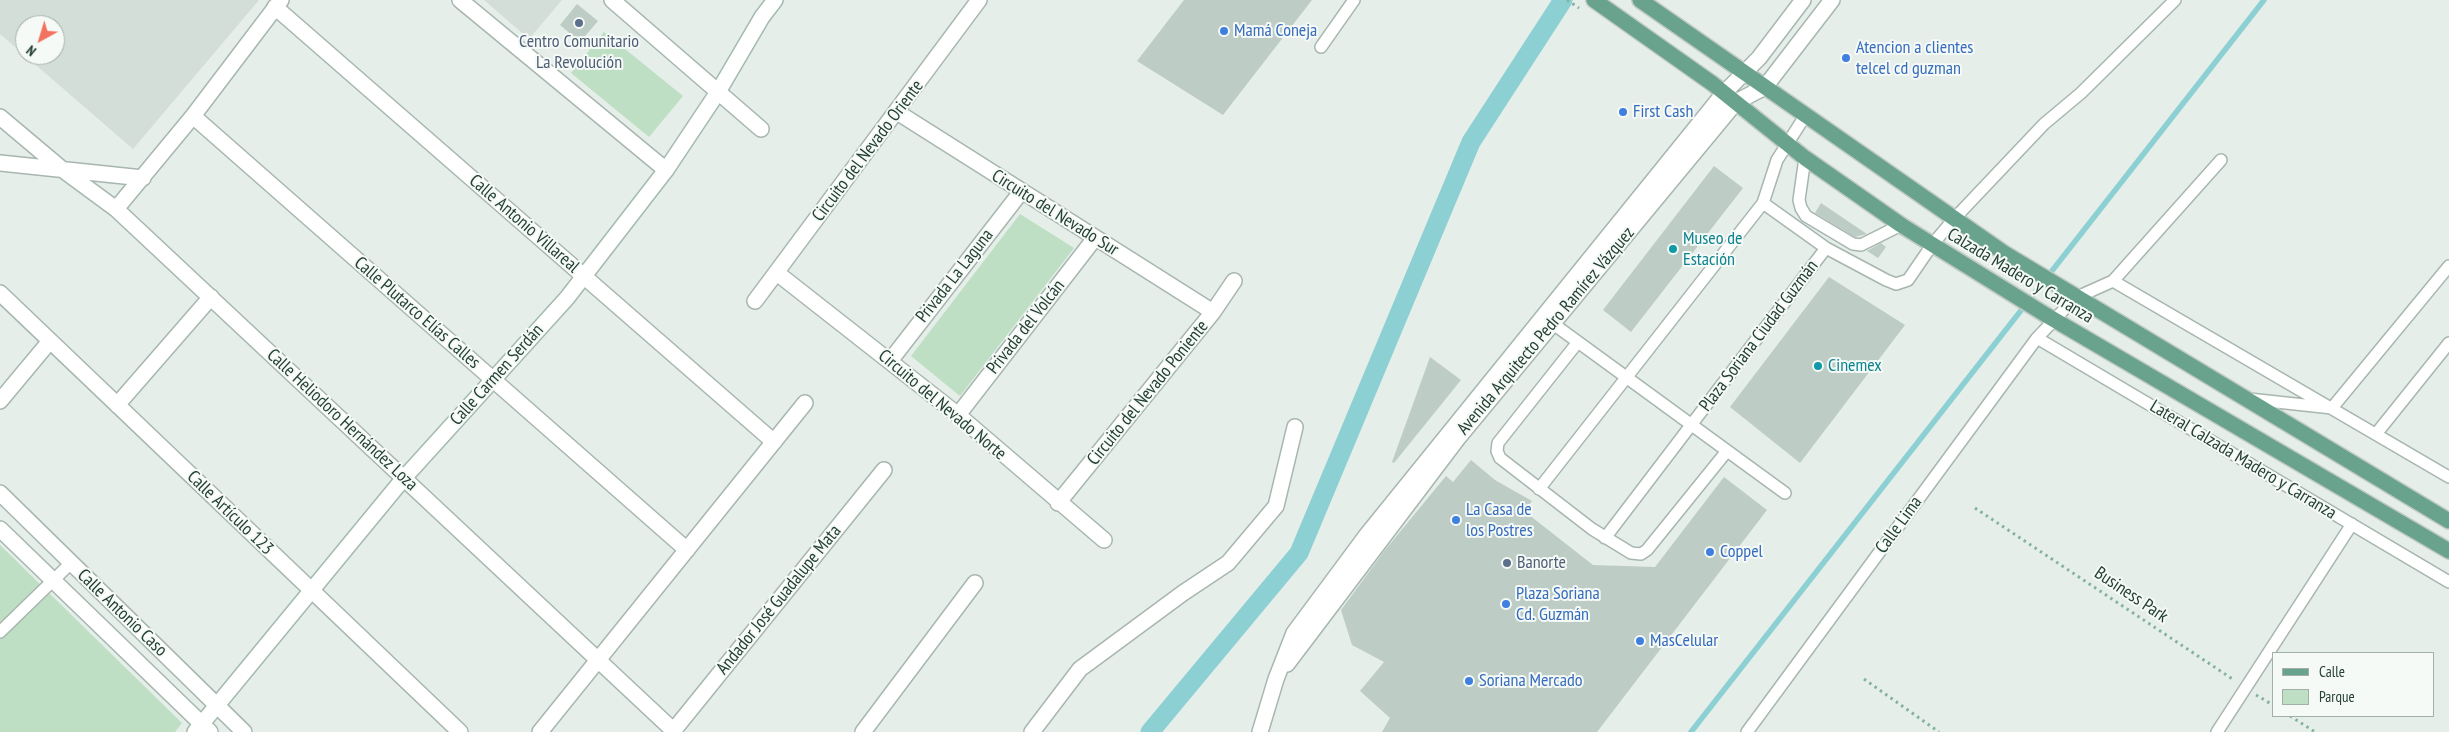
<!DOCTYPE html>
<meta charset="utf-8">
<style>
body{margin:0}
#map{position:relative;width:2449px;height:732px;overflow:hidden;background:#e5eee9;font-family:"PT Sans Narrow",sans-serif}
canvas{display:block}
.legend{position:absolute;left:2272px;top:652px;width:162px;height:65px;box-sizing:border-box;background:#f6faf7;border:1px solid #a2b0a9;margin:0;padding:6px 9px;list-style:none;font-size:15px;color:#244035}
.legend li{display:flex;align-items:center;gap:10px;height:25px}
.legend b{width:25px;border:1px solid #a2b0a9}
.north{position:absolute;left:15px;top:15px;width:50px;height:50px;box-sizing:border-box;background:#f6faf7;border:1px solid #a2b0a9;border-radius:50%;rotate:219deg;font-size:14px;font-weight:700;line-height:20px;text-align:center;color:#244035}
.north::after{content:'';display:block;margin:auto;width:18px;height:22px;background:#f2725f;clip-path:polygon(50% 0,100% 100%,50% 72%,0 100%)}
</style>
<div id="map">
<canvas width="2449" height="732"></canvas>
<ul class="legend">
<li><b style="height:6px;background:#69a38e"></b>Calle</li>
<li><b style="height:14px;background:#bedfc3"></b>Parque</li>
</ul>
<div class="north">N</div>
</div>
<script>
const g = document.querySelector('canvas').getContext('2d');
g.lineJoin = 'round';
function fill(path, color) { g.fillStyle = color; g.fill(path, 'evenodd'); }
const poly = rows => new Path2D(rows.map(r => 'M' + r).join(''));
function trace(path, color, width, dash) { g.strokeStyle = color; g.lineWidth = width; g.lineCap = dash ? 'butt' : 'round'; g.setLineDash(dash || []); g.stroke(path); }
function write(font, color, halo, rows, align = 'center') {
  g.font = font + ' "PT Sans Narrow",sans-serif'; g.lineWidth = 4; g.setLineDash([]); g.textBaseline = 'middle'; g.strokeStyle = halo; g.fillStyle = color; for (const [text, x, y, turn = 0] of rows) {
    g.save(); g.translate(x, y); g.rotate((+turn || 0) * Math.PI / 180); g.textAlign = isNaN(turn) ? turn : align; if (halo) g.strokeText(text, 0, 0); g.fillText(text, 0, 0); g.restore();
  }
}
fill(poly([
 [0,0,259,0,133,149,0,34],
 [25,25,55,25,55,55,25,55],
 [484,0,562,0,529,39]
]), '#d3ded8');
fill(poly([
 [604,32,683,96,649,137,571,73],
 [1020,214,1074,248,960,396,911,356],
 [0,545,182,723,175,732,0,732]
]), '#bedfc3');
trace(poly([
 [1691,732,2264,0]
]), '#8dd0d3', 5.5);
trace(poly([
 [1150,732,1299,553,1471,142,1563,0]
]), '#8dd0d3', 19);
fill(poly([
 [1184,0,1312,0,1223,115,1137,61],
 [577,4,598,21,580,42,560,25],
 [1714,166,1743,188,1631,332,1603,310],
 [1821,203,1867,234,1855,237,1815,213],
 [1881,243,1886,247,1878,258,1867,251],
 [1829,277,1905,325,1800,463,1730,407],
 [1430,357,1461,380,1394,463,1392,462],
 [1471,460,1495,480,1532,501,1524,511,1593,565,1655,567,1724,477,1767,510,1597,732,1382,732,1390,718,1360,691,1384,662,1352,645,1341,610,1385,550,1446,476,1453,482]
]), '#bdccc4');
const lane = poly([
 [1321,47,1354,0],
 [1805,158,1799,200,1801,208,1806,216,1853,244,1861,245,1901,225],
 [1763,203,1826,248,1886,280,1896,284,1908,280,1932,245,1953,220,2044,124,2081,93,2175,0],
 [2113,281,2221,160],
 [1552,323,1785,493],
 [2037,338,2449,582],
 [1578,342,1498,443,1497,451,1500,458,1592,529,1631,553,1641,554,1647,550,1727,451],
 [2249,399,2332,408,2449,266],
 [2376,434,2449,343],
 [1539,489,1763,203,1777,160,1805,116],
 [1605,538,1826,248],
 [0,632,71,563],
 [1747,732,2037,338,2075,298,2113,281,2449,477],
 [2217,732,2352,524]
]);
const street = poly([
 [460,0,666,170],
 [612,0,761,129],
 [275,7,774,442],
 [897,112,1213,312],
 [193,116,687,550],
 [0,117,63,170,116,209,675,732],
 [0,163,143,178],
 [116,209,193,116,281,0],
 [777,273,958,415,1104,540],
 [0,293,460,732],
 [755,301,979,0],
 [890,361,1021,192],
 [0,401,50,341],
 [117,405,211,297],
 [958,415,1095,238],
 [0,493,244,732],
 [1058,503,1213,312,1234,281],
 [0,529,210,732],
 [1287,664,1458,438,1736,102,1765,87,1832,0],
 [674,730,884,470],
 [540,732,805,403],
 [863,732,975,583],
 [1032,732,1080,669,1183,593,1228,563,1276,506,1295,427],
 [1260,732,1276,679,1294,633,1366,536,1724,93,1759,58,1803,0]
]);
const secondary = poly([
 [195,732,404,478,567,298,666,170,718,92,762,17,775,0]
]);
const primary = poly([
 [1594,0,1713,84,1805,158,1901,225,2046,315,2449,551],
 [1640,0,2004,253,2449,521]
]);
trace(lane, '#a7b6af', 14);
trace(street, '#a7b6af', 18);
trace(secondary, '#a3baaf', 18);
trace(primary, '#c2cac6', 18);
trace(poly([
 [1567,0,1579,8],
 [1975,508,2234,680],
 [1864,679,1939,732],
 [2256,695,2273,705],
 [2290,716,2315,732]
]), '#85b29e', 3, [2.5, 4]);
trace(lane, '#fff', 11);
trace(street, '#fff', 15);
trace(secondary, '#fff', 15);
trace(primary, '#69a38e', 15);
for (const [x, y, r, color] of [
 [579,23,5,"#5c6f8a"],
 [1224,31,5,"#3f7fe0"],
 [1846,58,5,"#3f7fe0"],
 [1623,112,5,"#3f7fe0"],
 [1673,249,5,"#0f9aa8"],
 [1818,366,5,"#0f9aa8"],
 [1456,520,5,"#3f7fe0"],
 [1710,552,5,"#3f7fe0"],
 [1507,563,5,"#5c6f8a"],
 [1506,604,5,"#3f7fe0"],
 [1640,641,5,"#3f7fe0"],
 [1469,681,5,"#3f7fe0"]
]) { const dot = new Path2D(); dot.arc(x, y, r, 0, 2 * Math.PI); g.fillStyle = color; g.fill(dot); trace(dot, '#f6faf7', 2); }
write('18px', '#366cbe', '#f6faf7', [
 ["Mamá Coneja",1234,31],
 ["Atencion a clientes",1856,48],
 ["telcel cd guzman",1856,69],
 ["First Cash",1633,112],
 ["La Casa de",1466,510],
 ["los Postres",1466,531],
 ["Coppel",1720,552],
 ["Plaza Soriana",1516,594],
 ["Cd. Guzmán",1516,615],
 ["MasCelular",1650,641],
 ["Soriana Mercado",1479,681]
], 'left');
write('18px', '#4e5e75', '#f6faf7', [
 ["Centro Comunitario",579,42],
 ["La Revolución",579,63],
 ["Banorte",1517,563,"left"]
]);
write('18px', '#244035', '#f6faf7', [
 ["Circuito del Nevado Oriente",868,151,-53],
 ["Circuito del Nevado Sur",1055,213,32],
 ["Calle Antonio Villareal",524,224,41],
 ["Privada La Laguna",955,276,-52],
 ["Calzada Madero y Carranza",2020,276,31],
 ["Calle Plutarco Elías Calles",417,313,41],
 ["Privada del Volcán",1026,327,-52],
 ["Avenida Arquitecto Pedro Ramírez Vázquez",1546,331,-50],
 ["Plaza Soriana Ciudad Guzmán",1759,336,-53],
 ["Calle Carmen Serdán",497,375,-48],
 ["Circuito del Nevado Poniente",1148,393,-51],
 ["Circuito del Nevado Norte",942,405,40],
 ["Calle Heliodoro Hernández Loza",342,420,43],
 ["Lateral Calzada Madero y Carranza",2243,460,31],
 ["Calle Artículo 123",230,513,44],
 ["Calle Lima",1899,525,-54],
 ["Business Park",2131,595,34],
 ["Andador José Guadalupe Mata",779,600,-51],
 ["Calle Antonio Caso",122,613,44]
]);
write('18px', '#0d838f', '#f6faf7', [
 ["Museo de",1683,239],
 ["Estación",1683,260],
 ["Cinemex",1828,366]
], 'left');
</script>
